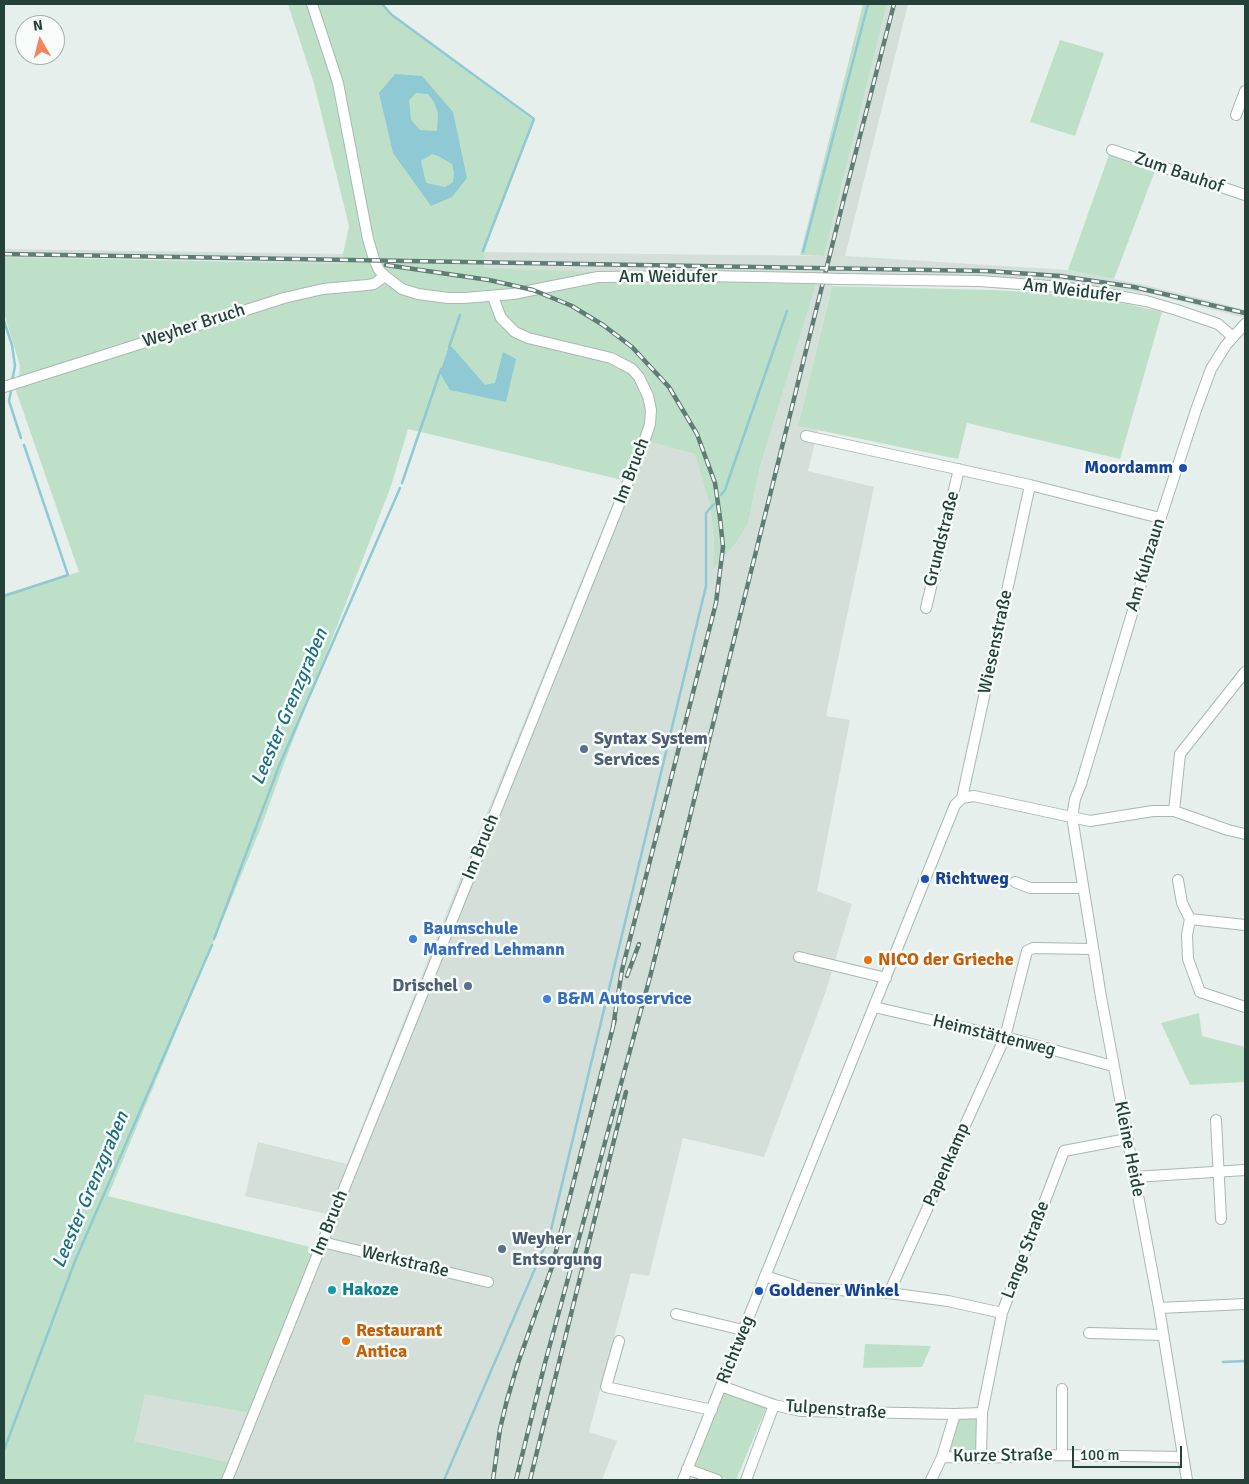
<!DOCTYPE html>
<meta charset="utf-8">
<style>
body{margin:0}
#map{position:relative;width:1249px;height:1484px;overflow:hidden;background:#e6efeb;font-family:Signika,sans-serif}
canvas{display:block}
.frame{position:absolute;inset:0;border:5px solid #24423a;pointer-events:none}
.north{position:absolute;left:15px;top:15px;width:50px;height:50px;box-sizing:border-box;background:#f7fbf9;border:1px solid #a3b1ad;border-radius:50%;rotate:352deg;font-size:14px;font-weight:700;line-height:20px;text-align:center;color:#24423a}
.north::after{content:'';display:block;margin:auto;width:18px;height:22px;background:#f4845f;clip-path:polygon(50% 0,100% 100%,50% 72%,0 100%)}
.scale{position:absolute;left:1072px;top:1446px;width:110px;height:22px;box-sizing:border-box;border:2px solid #24423a;border-top:0;padding-left:6px;font-size:15px;line-height:18px;white-space:nowrap;color:#24423a;-webkit-text-stroke:4px #f7fbf9;paint-order:stroke}
</style>
<div id="map">
<canvas width="1249" height="1484"></canvas>
<div class="frame"></div>
<div class="north">N</div>
<div class="scale">100 m</div>
</div>
<script>
const g = document.querySelector('canvas').getContext('2d');
g.lineJoin = 'round';
function fill(path, color) { g.fillStyle = color; g.fill(path, 'evenodd'); }
const poly = rows => new Path2D(rows.map(r => 'M' + r).join(''));
function trace(path, color, width, dash) { g.strokeStyle = color; g.lineWidth = width; g.lineCap = dash ? 'butt' : 'round'; g.setLineDash(dash || []); g.stroke(path); }
function write(font, color, halo, rows, align = 'center') {
  g.font = font + ' Signika,sans-serif'; g.lineWidth = 5; g.setLineDash([]); g.textBaseline = 'middle'; g.strokeStyle = halo; g.fillStyle = color; for (const [text, x, y, turn = 0] of rows) {
    g.save(); g.translate(x, y); g.rotate((+turn || 0) * Math.PI / 180); g.textAlign = isNaN(turn) ? turn : align; if (halo) g.strokeText(text, 0, 0); g.fillText(text, 0, 0); g.restore();
  }
}
fill(poly([
 [887,4,908,4,845,256,1068,270,1144,285,1211,301,1245,310,1245,318,1153,294,1075,285,988,277,835,273,798,426,818,430,808,471,874,487,826,716,850,720,817,891,852,904,825,994,764,1157,683,1138,649,1276,631,1273,589,1432,617,1441,602,1480,221,1480,228,1462,135,1441,145,1393,251,1413,327,1214,245,1196,258,1142,347,1164,462,874,639,439,696,454,710,505,714,541,712,571,720,562,718,520,711,483,692,432,667,390,650,369,632,351,608,332,548,298,517,288,489,282,444,277,380,266,198,260,4,257,4,249,343,254,484,252,824,256],
 [427,267,604,272,819,273,760,467,748,524,736,543,727,553,724,518,717,481,698,430,673,387,655,363,612,324,558,296,518,282]
]), '#d4dfda');
fill(poly([
 [288,4,381,4,391,15,534,121,484,252,484,268,604,272,755,272,756,283,816,284,760,467,748,524,736,543,712,571,714,541,710,505,695,454,639,439,622,480,408,429,391,486,285,761,262,825,108,1196,314,1248,250,1413,145,1394,135,1441,228,1462,221,1480,4,1480,4,594,79,572,15,388,218,325,216,319,19,376,20,366,4,313,4,257,345,264,343,254,349,226,314,84],
 [863,4,887,4,824,256,800,255],
 [1060,40,1104,53,1075,136,1030,122],
 [1110,152,1156,168,1114,279,1068,270],
 [832,286,992,290,1047,293,1118,302,1162,312,1120,459,967,423,958,459,798,426],
 [1199,1013,1202,1036,1245,1047,1245,1082,1190,1085,1161,1023],
 [865,1344,931,1346,922,1367,863,1368],
 [725,1389,767,1406,736,1480,729,1480,694,1467],
 [981,1414,980,1457,943,1455,956,1415]
]), '#bfe0c8');
fill(poly([
 [395,74,422,76,453,112,467,178,452,197,431,206,393,153,379,93],
 [416,93,428,94,434,102,438,113,437,131,420,130,411,120,409,100],
 [432,154,440,157,452,164,454,173,453,182,445,187,426,183,421,161],
 [449,346,452,347,485,385,495,383,503,352,516,359,506,402,450,390,440,373]
]), '#8ec9d4');
trace(poly([
 [382,4,392,15,534,119,483,251],
 [803,252,868,4],
 [4,321,12,345,15,366,12,381],
 [449,347,460,315],
 [11,391,9,401,21,438],
 [402,483,441,369],
 [721,495,725,490,787,311],
 [4,596,68,575,24,445],
 [214,939,279,766,400,488],
 [1223,1362,1245,1361],
 [4,1450,75,1261,212,945],
 [444,1480,550,1234,706,586,706,513,714,504]
]), '#8ec9d4', 2.5);
const minor = poly([
 [312,4,338,83,368,239,374,259,379,270,385,276,402,289,418,294,448,298,464,298,513,294,598,277,703,276,810,278],
 [1236,115,1245,91],
 [1112,150,1245,195],
 [840,279,979,281,1048,286,1084,290,1146,301,1177,310,1218,324,1233,337],
 [4,387,284,298,323,289,367,285,374,284,385,276],
 [806,436,1030,485,1160,518],
 [926,608,959,469],
 [962,798,1030,485],
 [1174,811,1180,754,1245,672],
 [1178,880,1182,903,1190,919,1187,935,1188,959,1200,992,1245,1007],
 [1015,882,1030,888,1082,888],
 [1190,919,1245,925],
 [799,957,886,978],
 [874,1007,1005,1037,1113,1066],
 [1216,1120,1221,1219],
 [1134,1177,1245,1170],
 [322,1242,488,1282],
 [765,1276,803,1288,889,1293,948,1301,1002,1313],
 [889,1293,1005,1037,1027,951,1033,948,1092,949],
 [1159,1308,1245,1304],
 [676,1314,743,1330],
 [1089,1333,1163,1335],
 [619,1341,606,1387,712,1410],
 [721,1386,774,1405,801,1411,955,1414],
 [1062,1389,1062,1455],
 [942,1457,981,1458,1062,1455,1183,1457],
 [981,1458,982,1413,1002,1313,1064,1151,1127,1139],
 [687,1469,717,1480],
 [227,1480,643,445,650,424,651,410,648,396,639,377,632,369,611,358,528,338,515,332,501,318,493,297],
 [683,1480,955,805,962,798,974,796,1090,821,1153,811,1174,811,1228,830,1245,834],
 [746,1480,774,1405],
 [931,1480,942,1457,955,1414,982,1413],
 [1187,1480,1159,1308,1101,997,1072,817,1075,799,1081,784,1161,517,1196,410,1211,369,1226,345,1245,324]
]);
trace(minor, '#a8b8b2', 12);
trace(minor, '#fff', 10);
const rail = poly([
 [4,254,987,271,1060,276,1134,287,1245,313],
 [386,265,489,280,533,290,572,306,603,325,632,347,669,387,697,434,715,483,720,518,723,547,716,603,622,970,613,1027],
 [627,976,639,944],
 [493,1480,500,1429,507,1400,518,1363,552,1267,615,1019],
 [516,1480,545,1363,650,977,844,198,894,4],
 [530,1480,626,1092]
]);
trace(rail, '#5f7d75', 4.5);
trace(rail, '#f7fbf9', 2.5, [8]);
const minorBridge = poly([
 [810,278,840,279]
]);
trace(minorBridge, '#a8b8b2', 12, []);
trace(minorBridge, '#fff', 10);
for (const [x, y, r, color] of [
 [1183,468,5,"#1a4fb4"],
 [584,749,5,"#5c6f8a"],
 [925,879,5,"#1a4fb4"],
 [413,939,5,"#3f7fe0"],
 [868,960,5,"#e8710a"],
 [468,986,5,"#5c6f8a"],
 [547,999,5,"#3f7fe0"],
 [502,1249,5,"#5c6f8a"],
 [332,1290,5,"#0f9aa8"],
 [759,1291,5,"#1a4fb4"],
 [346,1341,5,"#e8710a"]
]) { const dot = new Path2D(); dot.arc(x, y, r, 0, 2 * Math.PI); g.fillStyle = color; g.fill(dot); trace(dot, '#f7fbf9', 2); }
write('18px', '#24423a', '#f7fbf9', [
 ["Zum Bauhof",1179,173,19],
 ["Am Weidufer",668,277],
 ["Am Weidufer",1072,291,7],
 ["Weyher Bruch",194,326,-18],
 ["Im Bruch",632,471,-69],
 ["Grundstraße",942,539,-76],
 ["Am Kuhzaun",1146,565,-73],
 ["Wiesenstraße",996,642,-78],
 ["Im Bruch",481,847,-68],
 ["Heimstättenweg",994,1036,14],
 ["Kleine Heide",1129,1149,79],
 ["Papenkamp",947,1165,-66],
 ["Im Bruch",330,1223,-68],
 ["Lange Straße",1026,1250,-69],
 ["Werkstraße",405,1262,13],
 ["Richtweg",736,1350,-68],
 ["Tulpenstraße",836,1410,4],
 ["Kurze Straße",1003,1456,-1]
]);
write('bold 18px', '#164399', '#f7fbf9', [
 ["Moordamm",1173,468,"right"],
 ["Richtweg",935,879],
 ["Goldener Winkel",769,1291]
], 'left');
write('bold 18px', '#4e5e75', '#f7fbf9', [
 ["Syntax System",594,739],
 ["Services",594,760],
 ["Drischel",458,986,"right"],
 ["Weyher",512,1239],
 ["Entsorgung",512,1260]
], 'left');
write('bold 18px', '#366cbe', '#f7fbf9', [
 ["Baumschule",423,929],
 ["Manfred Lehmann",423,950],
 ["B&M Autoservice",557,999]
], 'left');
write('bold 18px', '#c56008', '#f7fbf9', [
 ["NICO der Grieche",878,960],
 ["Restaurant",356,1331],
 ["Antica",356,1352]
], 'left');
write('bold 18px', '#0d838f', '#f7fbf9', [
 ["Hakoze",342,1290]
], 'left');
write('italic 19px', '#1c6f80', '#f7fbf9', [
 ["Leester Grenzgraben",290,707,-67],
 ["Leester Grenzgraben",91,1190,-67]
]);
</script>
